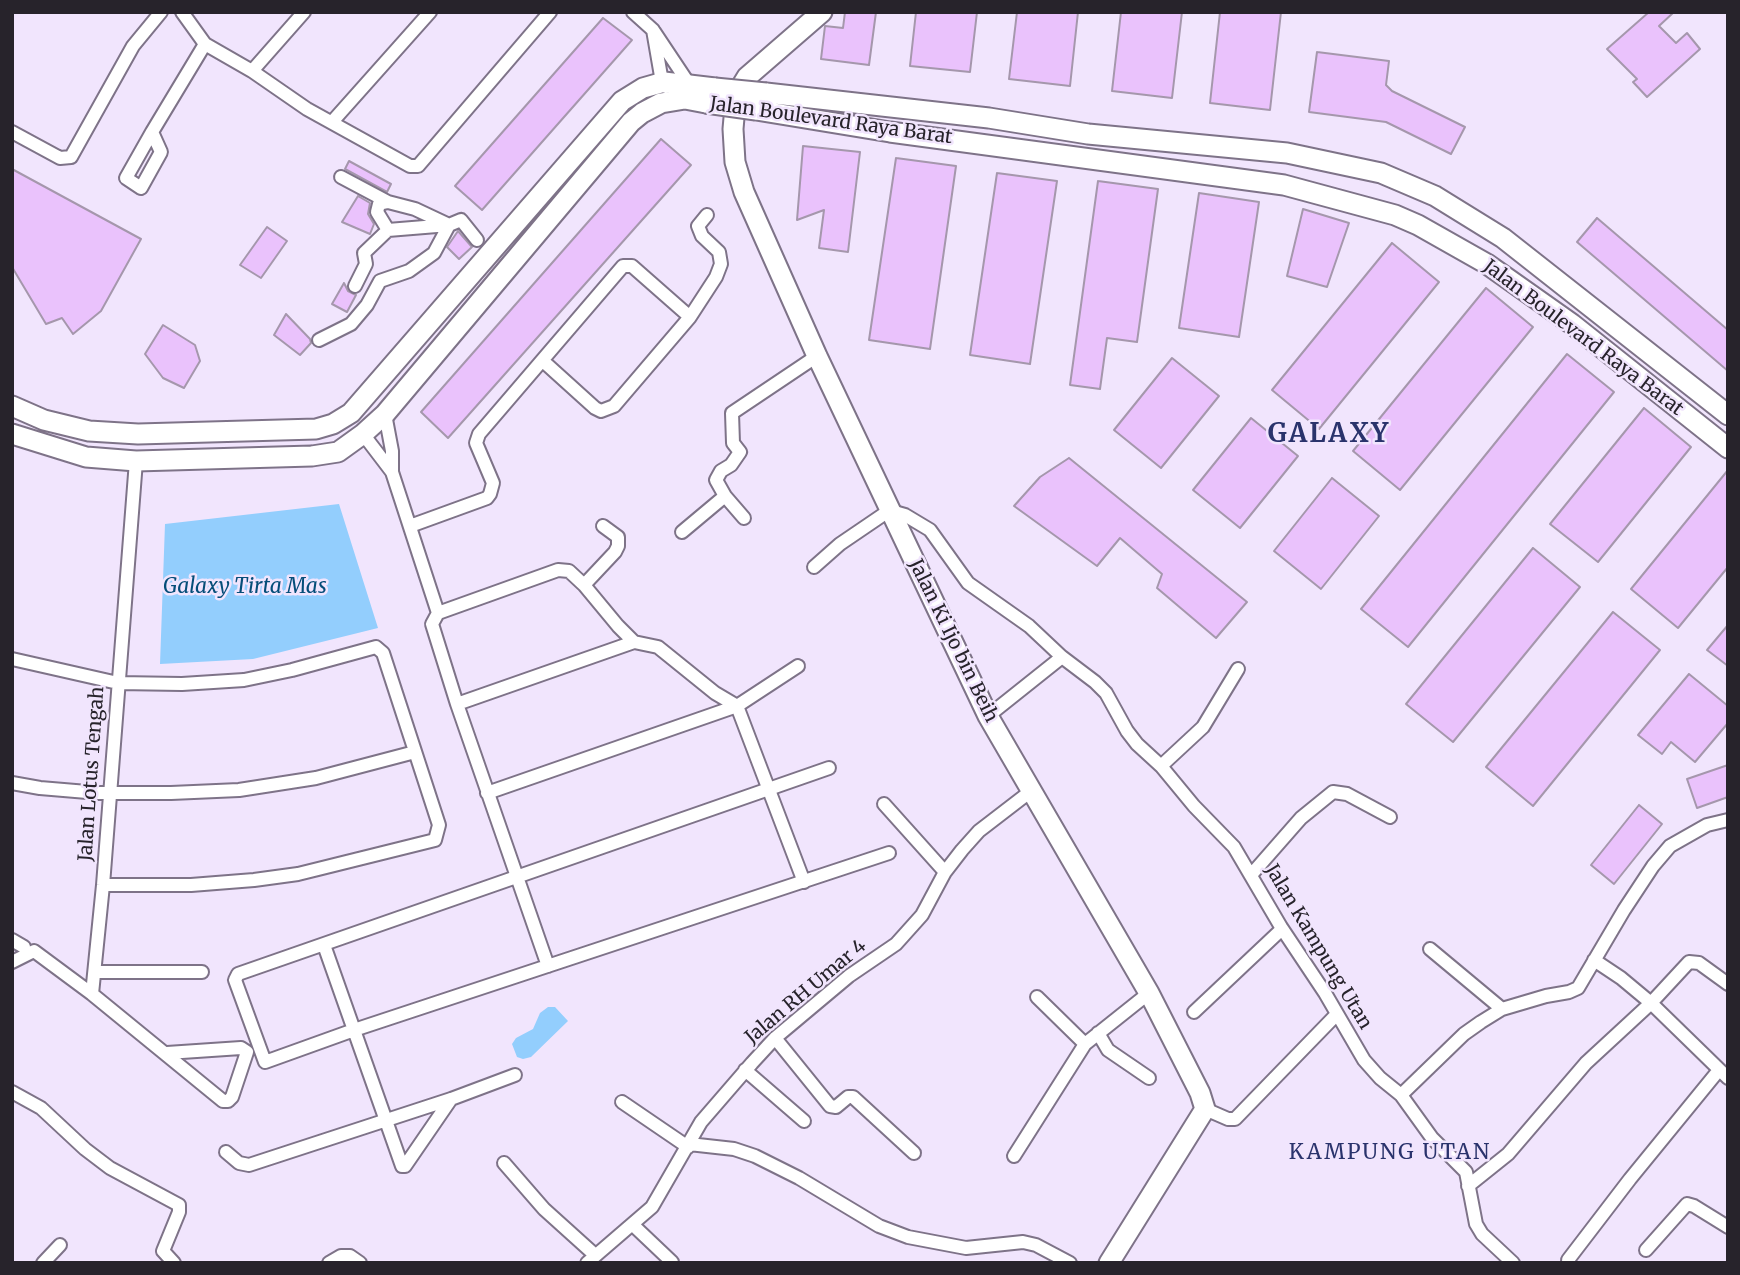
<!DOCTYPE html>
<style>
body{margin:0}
#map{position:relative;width:1740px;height:1275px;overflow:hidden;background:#f1e5fd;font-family:Merriweather,serif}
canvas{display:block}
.frame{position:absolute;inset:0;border:14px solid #27232b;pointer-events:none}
</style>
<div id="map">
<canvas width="1740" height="1275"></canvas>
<div class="frame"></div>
</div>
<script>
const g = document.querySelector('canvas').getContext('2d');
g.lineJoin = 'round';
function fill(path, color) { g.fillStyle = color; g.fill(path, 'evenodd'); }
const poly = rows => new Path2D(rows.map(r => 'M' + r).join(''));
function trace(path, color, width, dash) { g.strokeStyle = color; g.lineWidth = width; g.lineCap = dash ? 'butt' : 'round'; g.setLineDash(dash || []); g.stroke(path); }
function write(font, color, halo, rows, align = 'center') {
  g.font = font + ' Merriweather,serif'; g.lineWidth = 5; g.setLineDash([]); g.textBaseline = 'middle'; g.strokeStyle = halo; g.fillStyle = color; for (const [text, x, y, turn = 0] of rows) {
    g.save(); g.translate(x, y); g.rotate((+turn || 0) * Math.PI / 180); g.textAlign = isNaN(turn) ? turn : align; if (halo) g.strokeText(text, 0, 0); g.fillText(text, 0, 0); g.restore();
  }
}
fill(poly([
 [339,504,378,628,253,659,160,664,165,524],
 [548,1007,555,1007,568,1021,531,1057,523,1059,517,1057,512,1044,516,1038,533,1029,540,1013]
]), '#93cefd');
const building = poly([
 [845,12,876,12,869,65,821,59,825,26,843,28,845,12],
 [916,12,977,12,970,72,910,66,916,12],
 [1017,12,1078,12,1070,86,1009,79,1017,12],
 [1121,12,1182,12,1172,98,1112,91,1121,12],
 [1220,12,1281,12,1270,110,1210,103,1220,12],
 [1649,12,1674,12,1659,26,1676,43,1687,33,1700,49,1647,97,1633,82,1637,79,1607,49,1649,12],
 [603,18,632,40,482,210,455,186,603,18],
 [1317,52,1389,61,1386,85,1392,91,1465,127,1451,154,1386,122,1309,112,1317,52],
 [661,139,691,165,448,438,421,412,661,139],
 [803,146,860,152,848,252,819,248,824,210,797,220,803,146],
 [896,158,956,166,930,349,869,340,896,158],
 [349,161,391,184,387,192,345,169,349,161],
 [12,169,141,239,101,311,73,334,62,318,46,324,12,267,12,169],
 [997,173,1057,181,1030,364,970,355,997,173],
 [1098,181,1158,189,1137,342,1107,338,1100,389,1070,385,1098,181],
 [1199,193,1259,202,1239,337,1179,328,1199,193],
 [358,196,370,203,368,214,374,224,370,234,342,222,358,196],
 [1303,209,1349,223,1327,287,1287,276,1303,209],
 [1597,218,1728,330,1728,371,1577,242,1597,218],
 [267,227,287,241,261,278,240,265,267,227],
 [458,231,472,247,459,259,447,247,458,231],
 [1392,243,1439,282,1319,429,1272,390,1392,243],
 [344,283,348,291,356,295,347,312,332,304,344,283],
 [1486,288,1533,327,1400,490,1353,451,1486,288],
 [286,314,310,339,311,343,300,355,274,335,286,314],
 [163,325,195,345,200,361,184,388,163,378,145,354,163,325],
 [1567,354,1614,392,1408,647,1361,609,1567,354],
 [1172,358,1219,396,1161,468,1114,430,1172,358],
 [1644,408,1691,447,1598,562,1550,524,1644,408],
 [1251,418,1298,456,1240,528,1193,490,1251,418],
 [1069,458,1247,602,1216,638,1157,588,1162,574,1120,538,1097,566,1014,506,1040,477,1069,458],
 [1728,470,1728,567,1678,628,1631,589,1728,470],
 [1332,478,1379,516,1321,589,1274,551,1332,478],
 [1533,548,1580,587,1453,742,1406,704,1533,548],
 [1613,612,1660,650,1533,806,1486,767,1613,612],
 [1728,625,1728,666,1707,650,1728,625],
 [1689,674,1728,706,1728,723,1695,762,1671,742,1662,754,1638,735,1689,674],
 [1728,765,1728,797,1697,808,1687,779,1728,765],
 [1639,805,1662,824,1614,884,1591,865,1639,805]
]);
fill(building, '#eac2fc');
trace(building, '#a597ac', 2);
const street = poly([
 [182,12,205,44,252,71,307,109,410,166,418,166,550,12],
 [633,12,653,30,689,84,688,87],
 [653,30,662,82,666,87],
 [252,71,304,12],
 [332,122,430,12],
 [12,132,60,158,71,157,133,46,161,12],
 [152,132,161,152,141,188,126,178,152,132,205,44],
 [388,230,377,212,379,204,388,202],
 [355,286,366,264,364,253,388,230,449,225,461,220,477,240],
 [319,340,351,324,367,305,380,281,409,271,434,253,449,225,415,209,388,202,341,177],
 [543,361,595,408,601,411,614,406,690,317,716,277,721,264,719,252,702,236,698,226,707,215],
 [385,414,392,451,392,472],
 [363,434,392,472,438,613,432,624,457,704,548,966],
 [136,461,103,885,92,994,223,1101,228,1101,232,1097,247,1052,241,1048,167,1053],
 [891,511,905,515,930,530,968,583,1029,626,1062,657,1095,682,1106,693,1127,731,1137,744,1161,766,1194,806,1234,847,1281,927,1325,993,1364,1060,1380,1078,1401,1095,1464,1034,1481,1022,1502,1009,1546,996,1569,992,1578,988,1624,910,1653,866,1670,846,1707,825,1728,820],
 [744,518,725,496,716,480,721,471,731,465,740,452,733,443,732,413,817,356],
 [410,526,487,498,490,494,493,483,476,443,479,434,623,266,632,266,690,317],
 [682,532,725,496],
 [814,567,840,544,890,510],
 [584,585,615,552,618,546,618,537,603,526],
 [438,613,558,570,569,571,584,585,618,626,634,642,658,647,715,693,737,706,804,882],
 [12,659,118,683,182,684,244,680,292,670,376,647,383,653,439,825,435,840,298,874,254,880,191,885,103,885],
 [457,704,634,642],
 [988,716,1062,657],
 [1161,766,1203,727,1238,669],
 [829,768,238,974,235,980,265,1062,354,1030,889,853],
 [12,783,40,788,99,793,171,793,239,790,316,778,415,752],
 [487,793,737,706,798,666],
 [884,804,945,872],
 [1251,875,1301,818,1333,792,1347,794,1390,817],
 [12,940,24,947],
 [324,945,402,1166,405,1166,451,1099],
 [1430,949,1502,1009],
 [1594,960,1621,978,1651,1003,1728,1078],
 [12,962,34,951,92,994],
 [95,972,202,972],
 [1037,997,1085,1044,1149,993],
 [1194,1012,1282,929],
 [1098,1033,1108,1050,1149,1078],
 [775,1038,830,1106,836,1107,848,1097,853,1097,914,1153],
 [745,1070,804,1121],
 [12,1092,41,1108,85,1149,110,1168,179,1205,179,1212,163,1251,174,1263],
 [1401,1095,1432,1138,1466,1172,1476,1224,1482,1234,1513,1263],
 [622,1102,688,1147],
 [1205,1109,1228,1119,1235,1119,1337,1014],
 [689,1144,734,1149,755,1156,799,1178,879,1226,908,1237,966,1248,1023,1242,1036,1245,1070,1263],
 [226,1152,239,1163,249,1165,451,1099,515,1075],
 [1014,1156,1085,1044],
 [504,1163,544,1209,595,1255],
 [1468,1186,1508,1154,1586,1063,1651,1003,1689,962,1699,963,1728,984],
 [633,1225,672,1262],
 [1646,1250,1687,1204,1694,1206,1728,1227],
 [1568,1260,1630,1179,1719,1070],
 [43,1263,60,1245],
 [329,1263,341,1256,350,1256,360,1263],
 [587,1263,652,1207,701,1122,752,1063,775,1038,849,976,896,944,922,915,945,872,962,850,979,831,1031,791]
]);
const secondary = poly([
 [822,12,747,77,736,95,733,129,735,162,744,192,817,356,988,716,1149,993,1200,1093,1205,1109,1109,1263],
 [766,93,989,118,1088,134,1287,153,1381,173,1435,196,1503,238,1728,415],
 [756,110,890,132,1284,185,1395,215,1418,225,1487,264,1572,324,1728,448],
 [12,406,44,420,89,431,138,434,316,429,333,424,351,413,622,101,643,88,664,82,715,88],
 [12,434,86,457,136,461,312,456,338,452,363,434,385,414,631,122,642,113,661,103,685,99,706,103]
]);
trace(street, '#7e7388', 16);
trace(secondary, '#7e7388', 23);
trace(street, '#fff', 12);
trace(secondary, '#fff', 19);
const secondaryBridge = poly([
 [715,88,766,93],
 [706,103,756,110]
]);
trace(secondaryBridge, '#7e7388', 23, []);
trace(secondaryBridge, '#fff', 19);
write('19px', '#27232b', '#f1e5fd', [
 ["Jalan Boulevard Raya Barat",831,121,8],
 ["Jalan Boulevard Raya Barat",1583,338,37],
 ["Jalan Ki Ijo bin Beih",953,641,64],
 ["Jalan Lotus Tengah",92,774,-86],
 ["Jalan Kampung Utan",1318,947,59],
 ["Jalan RH Umar 4",806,992,-40]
]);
write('italic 21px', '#054d79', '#f1e5fd', [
 ["Galaxy Tirta Mas",245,587]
]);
g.letterSpacing = '2px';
write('21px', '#2a336c', '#f1e5fd', [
 ["KAMPUNG UTAN",1390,1153]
]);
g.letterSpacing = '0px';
g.letterSpacing = '2px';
write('bold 26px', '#2a336c', '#f1e5fd', [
 ["GALAXY",1329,435]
]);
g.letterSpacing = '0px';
</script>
